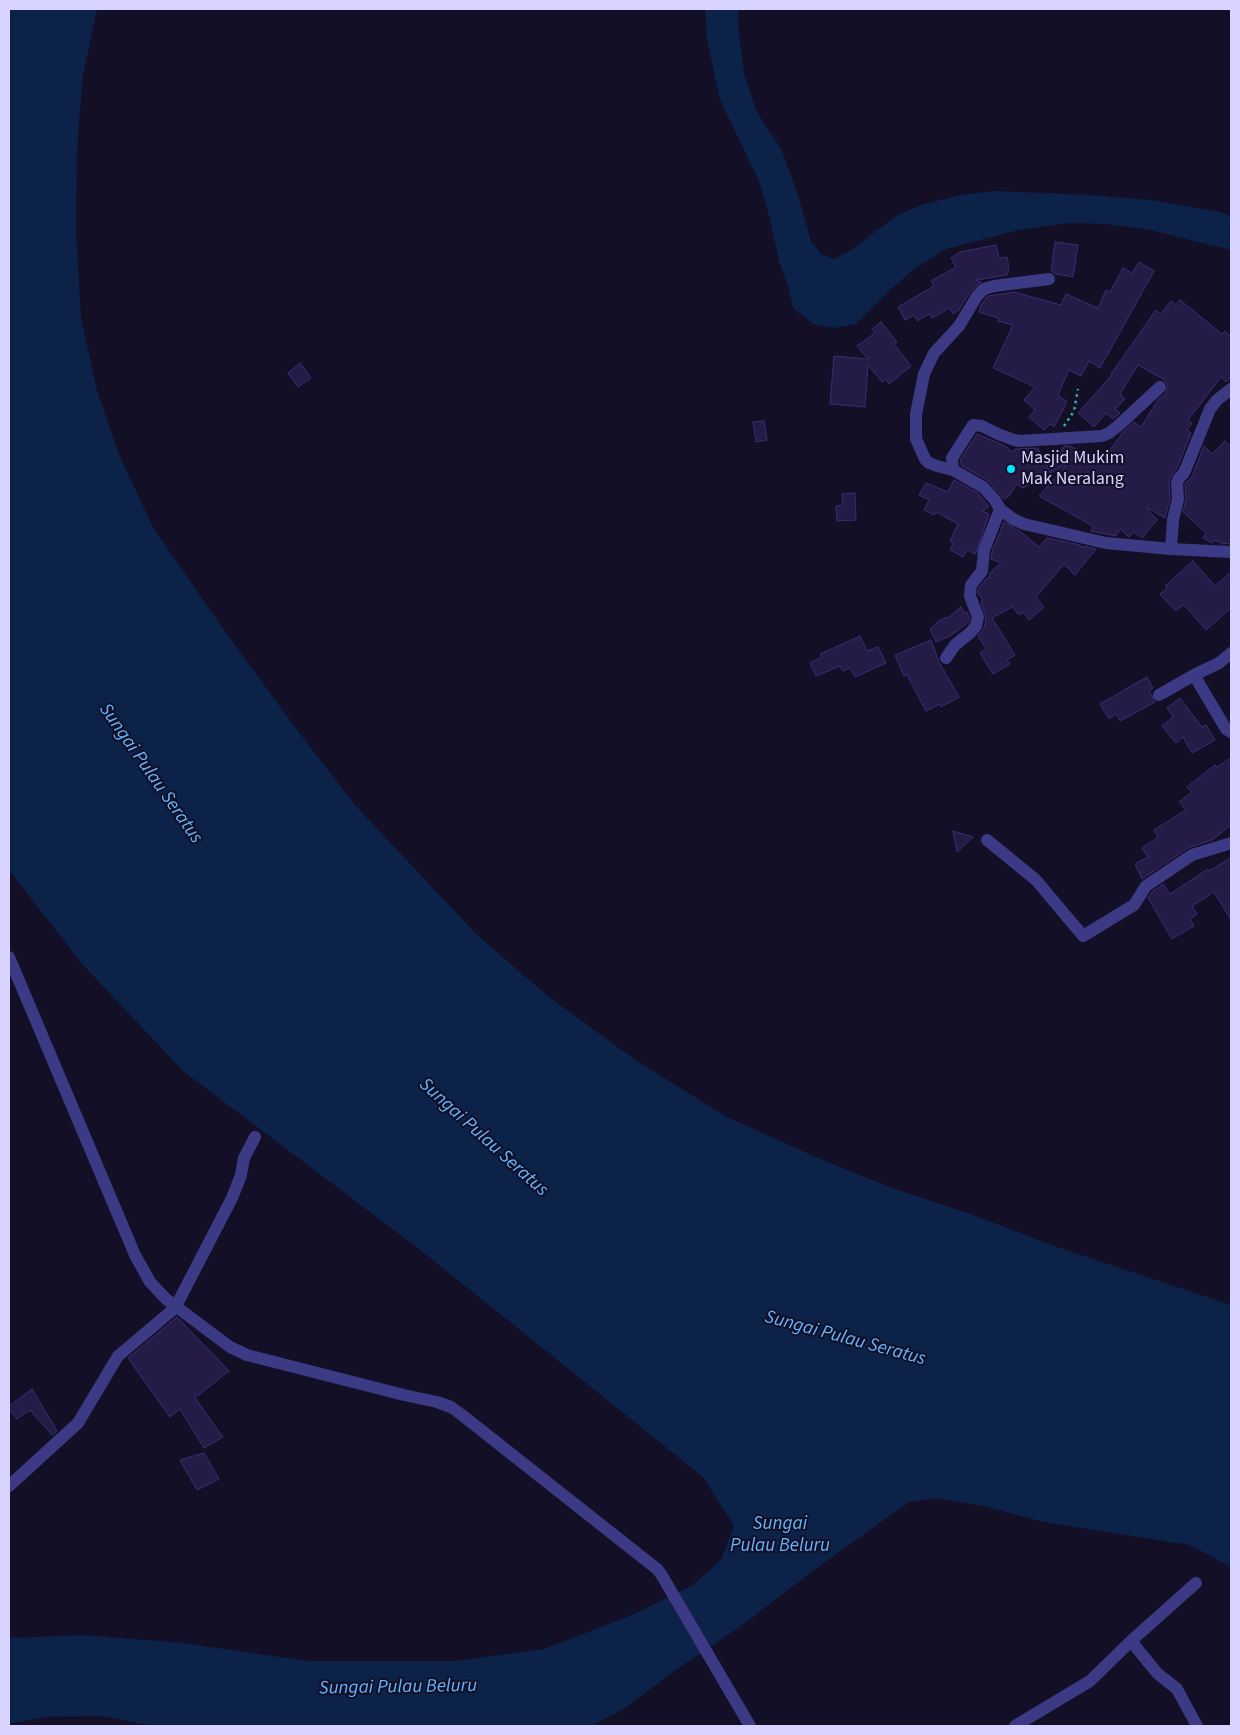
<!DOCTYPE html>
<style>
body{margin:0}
#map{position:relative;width:1240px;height:1735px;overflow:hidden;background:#130f26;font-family:"Source Sans 3",sans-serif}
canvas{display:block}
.frame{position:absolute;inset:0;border:10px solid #d9d4ff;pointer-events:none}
</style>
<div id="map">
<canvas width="1240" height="1735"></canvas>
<div class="frame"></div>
</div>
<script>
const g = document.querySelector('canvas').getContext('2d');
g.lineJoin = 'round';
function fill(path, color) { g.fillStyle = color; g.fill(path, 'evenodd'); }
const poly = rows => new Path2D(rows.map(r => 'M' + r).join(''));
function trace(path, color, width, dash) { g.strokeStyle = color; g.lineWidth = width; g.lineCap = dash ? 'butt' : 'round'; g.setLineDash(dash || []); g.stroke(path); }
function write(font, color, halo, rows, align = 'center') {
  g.font = font + ' "Source Sans 3",sans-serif'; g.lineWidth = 4; g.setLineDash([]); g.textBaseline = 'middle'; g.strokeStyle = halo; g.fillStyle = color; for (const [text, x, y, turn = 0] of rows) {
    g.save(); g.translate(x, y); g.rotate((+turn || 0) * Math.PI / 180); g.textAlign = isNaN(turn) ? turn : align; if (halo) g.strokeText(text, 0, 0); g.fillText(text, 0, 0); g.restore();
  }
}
fill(poly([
 [9,9,97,9,83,75,77,148,76,229,81,317,97,391,120,457,154,529,217,620,291,722,355,805,477,935,549,997,634,1059,727,1117,818,1158,892,1188,973,1215,1060,1248,1231,1305,1231,1567,1190,1545,1043,1522,984,1506,936,1498,909,1502,814,1570,741,1626,676,1670,622,1710,591,1726,153,1726,103,1716,47,1717,9,1724,9,1638,84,1635,183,1643,308,1661,455,1661,544,1649,632,1615,693,1585,721,1560,734,1526,703,1477,415,1246,183,1071,83,965,9,870],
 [705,9,738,9,739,33,744,73,757,112,782,151,797,192,811,241,821,254,835,259,851,250,896,216,921,205,956,196,994,191,1090,195,1152,200,1219,212,1231,216,1231,250,1150,230,1107,224,1069,223,1019,230,946,249,915,268,889,291,856,324,834,328,813,324,793,308,789,289,779,262,770,219,759,181,720,100,707,39]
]), '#0c2248');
const building = poly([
 [1055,242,1078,245,1073,277,1056,274,1051,271,1055,242],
 [996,245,999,258,1007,257,1009,268,1007,275,976,280,981,282,970,292,959,310,953,314,950,308,932,318,929,314,917,321,914,315,905,320,898,307,934,286,931,281,956,267,951,258,960,252,996,245],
 [1139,262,1154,271,1100,368,1089,361,1081,376,1069,370,1058,395,1067,402,1054,427,1050,424,1044,430,1029,417,1035,410,1024,400,1035,387,993,368,1013,325,998,321,999,318,979,312,981,305,988,296,1014,292,1061,305,1066,294,1098,308,1106,290,1110,292,1123,268,1132,273,1139,262],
 [1180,300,1222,334,1225,331,1231,337,1231,376,1226,382,1221,377,1188,420,1192,423,1187,430,1191,433,1177,468,1169,480,1170,498,1165,518,1146,507,1157,520,1142,538,1134,532,1129,537,1120,529,1116,536,1091,531,1093,526,1039,496,1067,464,1023,488,1017,484,1009,496,1004,499,987,480,962,466,960,460,977,434,1001,444,1008,448,1010,452,1016,449,1038,448,1050,472,1064,446,1070,446,1100,463,1124,431,1134,422,1141,427,1158,400,1166,393,1168,385,1163,379,1138,365,1120,394,1125,399,1115,409,1120,413,1113,419,1106,413,1094,427,1078,413,1112,375,1111,374,1156,310,1161,314,1171,301,1176,305,1180,300],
 [881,322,897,342,894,344,911,366,889,384,886,379,882,382,868,365,865,407,830,404,834,356,868,359,857,346,875,333,872,329,881,322],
 [300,363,311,378,298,387,288,373,300,363],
 [764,421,767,440,756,442,753,422,764,421],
 [1225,441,1231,447,1231,544,1221,543,1215,540,1212,543,1203,538,1206,533,1183,512,1186,499,1185,484,1192,476,1204,446,1212,454,1225,441],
 [954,480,978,493,989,507,982,511,989,514,976,553,975,554,967,550,963,557,950,550,953,543,950,541,958,524,936,512,934,515,924,510,929,500,919,495,926,483,948,492,954,480],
 [855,493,856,520,837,521,836,506,843,505,842,494,855,493],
 [1004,522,1021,532,1039,547,1047,538,1080,545,1083,548,1084,546,1096,549,1075,575,1064,564,1036,597,1044,607,1029,620,1023,612,1019,615,1012,607,992,618,1015,655,1007,660,1010,664,993,674,980,653,986,649,978,636,984,628,986,618,981,602,983,600,978,593,979,588,985,580,990,577,989,574,1001,563,991,559,992,552,1004,522],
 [1193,561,1215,586,1231,572,1231,608,1206,630,1186,607,1183,605,1176,611,1160,594,1167,588,1165,586,1193,561],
 [961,607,965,613,967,612,970,618,969,622,950,636,936,642,930,629,940,620,949,617,961,607],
 [860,636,867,651,878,647,886,663,855,677,850,668,843,671,840,666,816,676,810,663,822,657,820,654,860,636],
 [931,640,939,662,959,697,941,707,940,704,926,711,907,675,904,676,895,655,931,640],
 [1147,677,1153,688,1149,690,1155,702,1120,721,1116,714,1109,719,1100,704,1147,677],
 [1180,698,1202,727,1206,725,1215,740,1192,753,1183,737,1176,743,1162,726,1173,717,1167,708,1180,698],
 [1231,758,1231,825,1212,840,1188,848,1142,879,1135,864,1148,857,1142,848,1158,837,1154,830,1186,810,1179,802,1192,792,1187,787,1215,765,1217,767,1231,758],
 [953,831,973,837,957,852,953,831],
 [1231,858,1231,920,1214,892,1192,906,1197,914,1190,919,1194,926,1172,939,1148,898,1152,892,1163,884,1170,894,1208,869,1209,871,1231,858],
 [177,1317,229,1371,195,1398,223,1437,204,1448,180,1409,170,1417,128,1358,177,1317],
 [32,1389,57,1431,52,1435,30,1410,17,1419,9,1409,9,1406,32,1389],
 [204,1453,219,1479,197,1490,180,1460,204,1453]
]);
fill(building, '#241b47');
trace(building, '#3b2d73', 1);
trace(poly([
 [1064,426,1074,411,1078,389]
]), '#2fb8b0', 2.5, [2.5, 4]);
trace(poly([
 [1049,279,994,286,984,289,977,296,959,326,934,353,924,374,916,414,916,439,925,459,929,463,937,466,953,470,983,487,995,500,1000,509,1013,519,1024,524,1106,543,1171,549,1231,552],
 [953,470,952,458,973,425,982,426,998,434,1014,440,1020,441,1102,436,1109,433,1118,426,1160,387],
 [1171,549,1173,520,1178,499,1177,483,1179,478,1184,473,1210,409,1217,400,1231,389],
 [946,658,955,645,970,633,976,626,978,617,970,596,971,585,982,571,984,550,1000,509],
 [1194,675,1219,663,1231,653],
 [1159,695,1194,675,1226,729,1231,732],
 [987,840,1036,880,1083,936,1134,905,1146,886,1192,855,1231,843],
 [9,957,135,1255,150,1282,166,1299,230,1347,247,1355,404,1395,437,1402,451,1407,462,1415,657,1569,661,1574,750,1726],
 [9,1486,78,1423,118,1356,175,1308,232,1198,241,1175,244,1158,255,1137],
 [1131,1641,1196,1583],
 [1015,1726,1090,1681,1131,1641,1157,1673,1177,1689,1197,1726]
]), '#3d3a85', 12);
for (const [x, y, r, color] of [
 [1011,469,5,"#00e5ff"]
]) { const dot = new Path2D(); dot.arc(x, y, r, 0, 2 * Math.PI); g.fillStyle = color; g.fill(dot); trace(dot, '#130f26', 2); }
write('18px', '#d9d4ff', '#130f26', [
 ["Masjid Mukim",1021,459],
 ["Mak Neralang",1021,480]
], 'left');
write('italic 19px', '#62b6ff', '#130f26', [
 ["Sungai Pulau Seratus",150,774,55],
 ["Sungai Pulau Seratus",483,1138,42],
 ["Sungai Pulau Seratus",845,1339,15],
 ["Sungai",780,1525],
 ["Pulau Beluru",780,1547],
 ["Sungai Pulau Beluru",398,1688,-1]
]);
</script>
